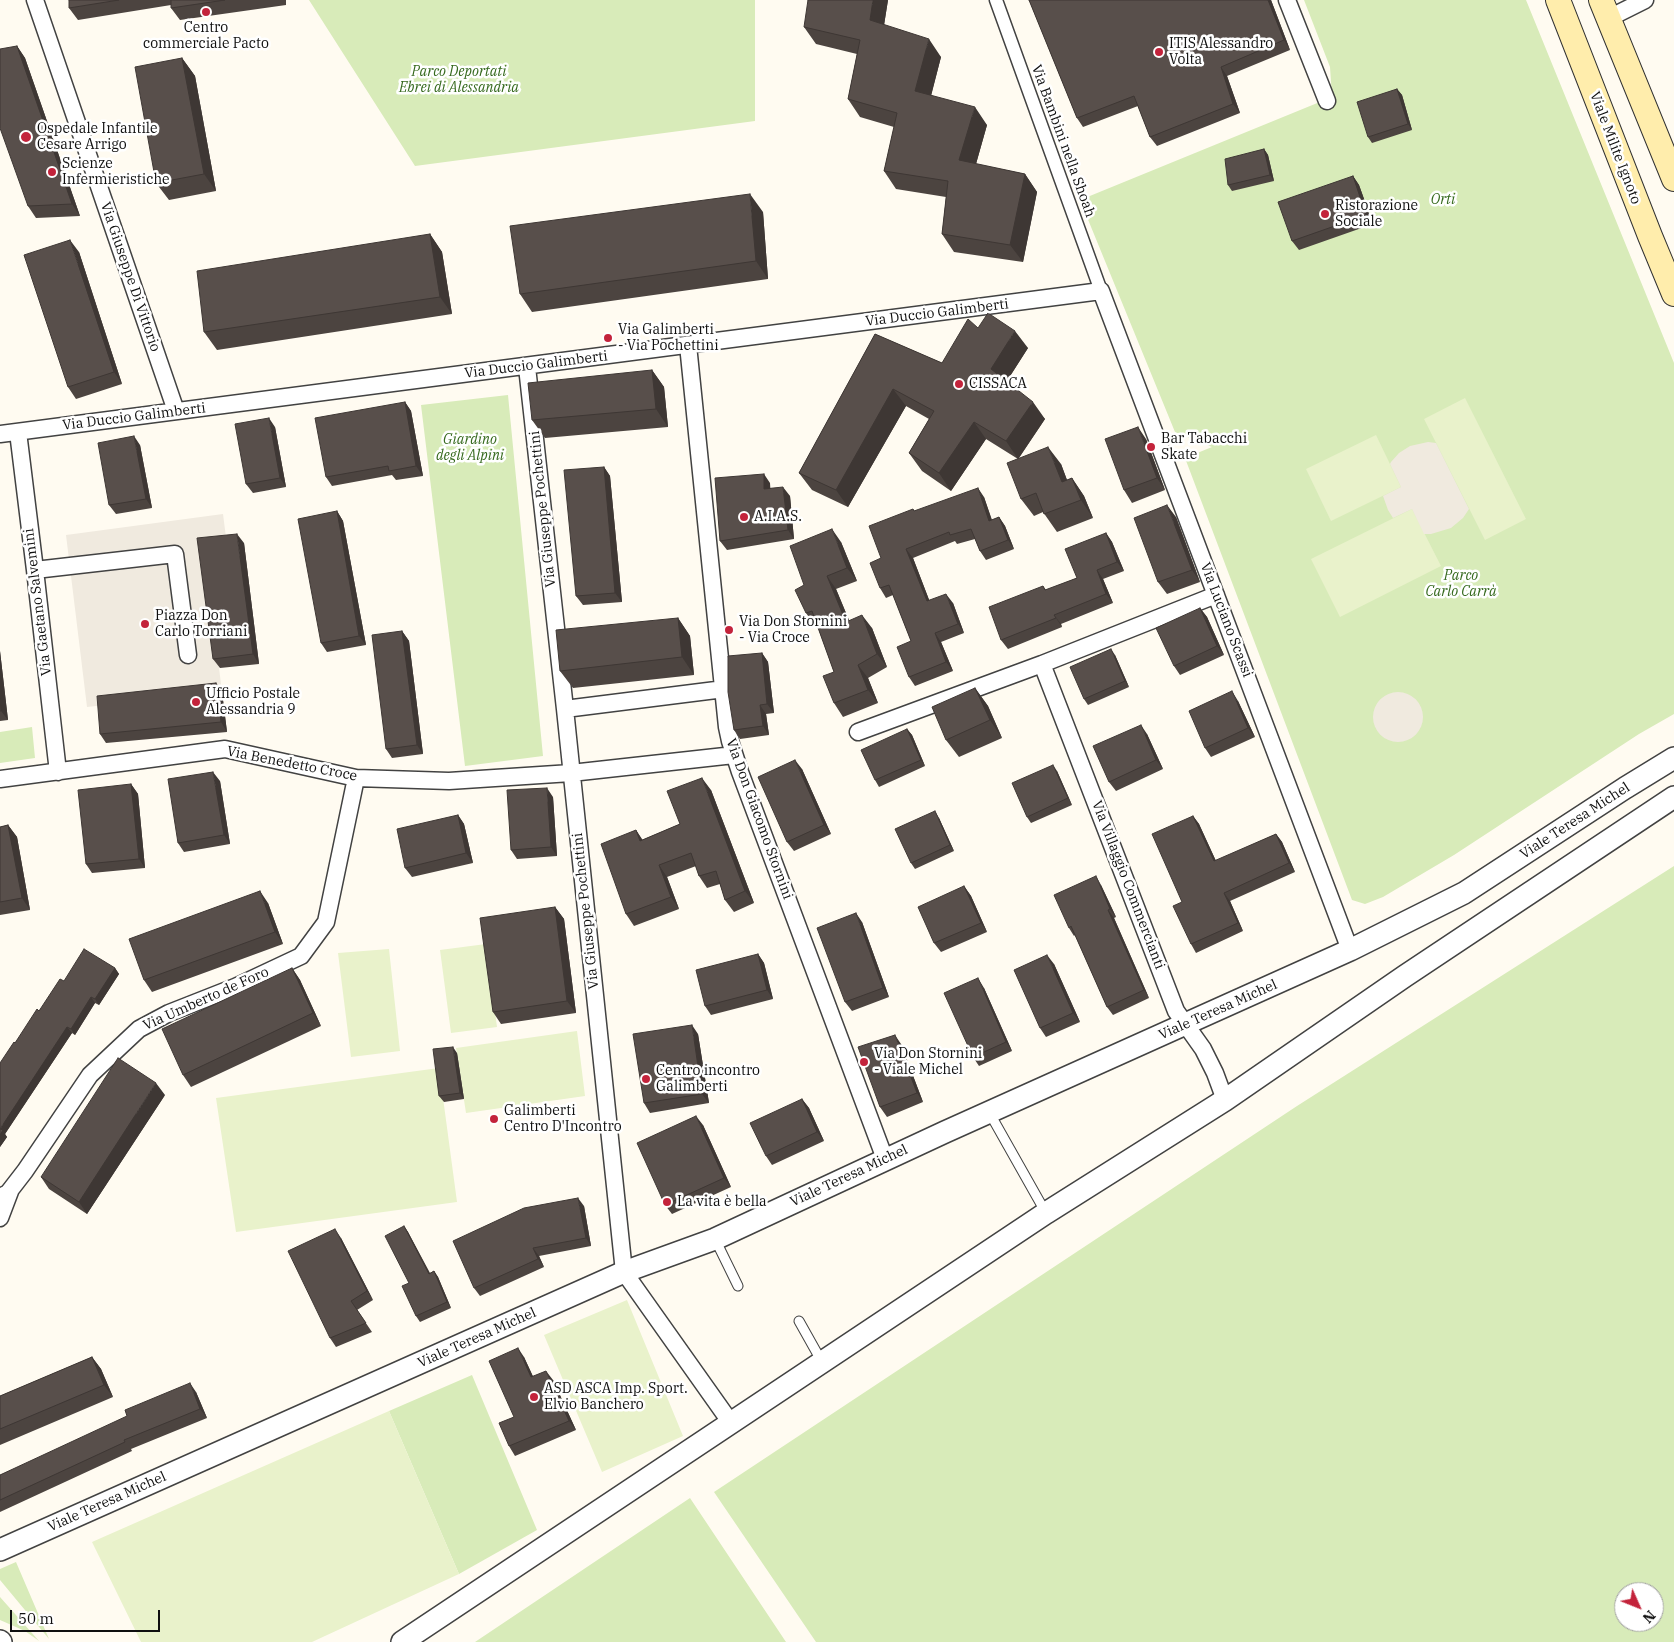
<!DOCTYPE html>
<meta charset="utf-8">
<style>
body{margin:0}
#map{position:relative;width:1674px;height:1642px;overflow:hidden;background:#fffbf1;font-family:"IBM Plex Serif",serif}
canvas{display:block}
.north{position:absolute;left:1614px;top:1582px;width:50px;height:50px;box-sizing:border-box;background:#fff;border:1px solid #9f9f9f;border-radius:50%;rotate:134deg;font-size:14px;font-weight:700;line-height:20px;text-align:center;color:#0f0f0f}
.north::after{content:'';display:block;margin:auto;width:18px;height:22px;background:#c3233b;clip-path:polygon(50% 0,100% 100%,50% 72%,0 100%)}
.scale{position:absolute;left:10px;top:1610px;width:150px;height:22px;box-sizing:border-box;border:2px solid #0f0f0f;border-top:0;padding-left:6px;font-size:15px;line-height:18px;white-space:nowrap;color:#0f0f0f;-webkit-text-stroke:4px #fff;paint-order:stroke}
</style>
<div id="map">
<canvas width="1674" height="1642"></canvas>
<div class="north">N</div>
<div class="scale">50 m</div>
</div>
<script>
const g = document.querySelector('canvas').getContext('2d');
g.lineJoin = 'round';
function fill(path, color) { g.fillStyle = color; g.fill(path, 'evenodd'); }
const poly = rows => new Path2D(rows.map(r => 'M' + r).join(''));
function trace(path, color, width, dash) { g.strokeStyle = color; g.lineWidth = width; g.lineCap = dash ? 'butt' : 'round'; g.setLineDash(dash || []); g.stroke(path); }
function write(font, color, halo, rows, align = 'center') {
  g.font = font + ' "IBM Plex Serif",serif'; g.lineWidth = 5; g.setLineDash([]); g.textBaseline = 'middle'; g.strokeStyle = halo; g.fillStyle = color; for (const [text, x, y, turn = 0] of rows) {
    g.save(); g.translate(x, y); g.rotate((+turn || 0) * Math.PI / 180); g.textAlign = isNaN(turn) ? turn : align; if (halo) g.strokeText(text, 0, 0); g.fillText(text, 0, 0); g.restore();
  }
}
fill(poly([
 [309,0,755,0,755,121,415,166],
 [1304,0,1526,0,1674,363,1674,714,1639,734,1454,855,1383,897,1365,904,1352,900,1185,458,1212,447,1175,432,1080,200,1332,97,1330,67],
 [508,395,543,756,465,766,421,405],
 [32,727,35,758,0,763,0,732],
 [1674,866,1674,1642,816,1642,714,1492,1297,1106],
 [1624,1592,1654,1592,1654,1622,1624,1622],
 [472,1375,537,1530,459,1574,389,1411],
 [690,1498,786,1642,475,1642],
 [16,1562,49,1639,0,1580,0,1569],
 [0,1597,39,1641,25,1631,0,1620]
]), '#d8ebb9');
fill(poly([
 [1465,398,1526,519,1485,540,1424,419],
 [1376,435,1401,487,1331,521,1306,469],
 [1412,509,1441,566,1340,617,1311,559],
 [486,944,497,1027,451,1033,440,950],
 [389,949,400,1051,351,1057,338,953],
 [577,1031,585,1096,466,1113,456,1048],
 [439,1068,457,1202,236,1232,216,1098],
 [627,1300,683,1436,602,1472,544,1335],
 [389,1411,459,1574,312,1642,141,1642,92,1542]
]), '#e9f2cb');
fill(poly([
 [1428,442,1436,443,1469,509,1463,518,1451,528,1431,534,1424,534,1412,509,1393,518,1388,510,1383,496,1401,487,1390,464,1391,462,1399,453,1410,446],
 [223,514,227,545,204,548,222,692,87,707,66,535],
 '1373 717a25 25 0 1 1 50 0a25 25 0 1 1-50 0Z'
]), '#f0eadf');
const service = poly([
 [989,1112,1046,1213],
 [715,1239,738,1286],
 [799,1321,822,1362]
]);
const pedestrian = poly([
 [996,0,1101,291]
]);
const minor = poly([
 [35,0,176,411],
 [1287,0,1327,101],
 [1609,18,1645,0],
 [688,345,727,727,730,741,740,772,885,1159],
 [527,367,565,709,624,1272,731,1423],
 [18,432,35,570,58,772],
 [0,434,1101,291,1350,950],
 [35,570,175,554,188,655],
 [1042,664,1176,1011,1203,1049,1215,1073,1225,1100],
 [565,709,724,689],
 [858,732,1042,664,1216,595],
 [0,779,225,749,356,778,449,781,571,773,734,755],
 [0,1197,8,1193,25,1171,90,1075,139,1029,169,1013,235,987,301,956,326,922,356,778],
 [0,1218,11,1189]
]);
const tertiary = poly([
 [0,1550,624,1272,715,1239,945,1132,1350,950,1464,893,1625,788,1674,758],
 [0,1641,1,1642],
 [402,1642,1046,1213,1225,1100,1405,976,1674,797]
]);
const secondary = poly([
 [1558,0,1650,236,1674,294],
 [1601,0,1674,179]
]);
trace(service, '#424242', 11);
trace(pedestrian, '#424242', 15);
trace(minor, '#424242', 19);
trace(tertiary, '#424242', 24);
trace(secondary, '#313131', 26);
trace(service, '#fff', 9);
trace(pedestrian, '#fff', 12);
trace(minor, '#fff', 16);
trace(tertiary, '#fff', 21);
trace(secondary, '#ffedac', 24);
fill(poly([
 [69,0,286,0,286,5,180,20,171,8,171,5,78,20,69,8],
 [888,0,884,25,941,57,931,95,987,125,976,164,1025,174,1037,192,1023,262,954,252,942,234,946,197,896,189,884,171,894,127,860,117,848,99,857,54,816,44,804,27],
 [1029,0,1271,0,1290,50,1227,76,1240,113,1157,146,1150,137,1138,106,1083,127,1077,118],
 [17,46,25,58,80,216,36,218,28,206],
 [182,58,195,76,216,191,169,200,156,183],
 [1397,89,1402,95,1412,130,1372,143,1368,137],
 [1264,149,1268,155,1274,181,1232,191,1228,185],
 [1353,176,1359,185,1373,224,1299,250,1292,241],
 [763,212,768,279,532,312,520,294],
 [430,234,442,252,452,314,217,350,204,332],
 [79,252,122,384,76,399,68,387],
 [978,328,1028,348,1007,381,1045,419,1019,458,1061,464,1067,480,1072,478,1084,496,1093,518,1057,532,1043,512,1034,516,1021,499,1018,459,986,439,951,491,922,471,909,453,929,419,906,406,848,507,812,490,799,473,875,334,942,363],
 [652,370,664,387,668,427,545,438,532,420],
 [405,402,411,411,423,476,396,480,392,475,332,486,326,477],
 [275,427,286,487,253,493,246,484],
 [1146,439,1165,490,1132,503,1124,490],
 [140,445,152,508,116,514,109,505],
 [604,467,610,476,622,602,583,605,576,596],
 [770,483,770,488,790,496,794,539,727,550,720,541],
 [984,497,992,520,999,517,1005,526,1014,549,986,560,980,551,975,539,957,544,955,541,913,558,929,600,953,603,964,633,941,642,953,671,915,686,909,677,911,641,893,595,886,598,880,588,913,509,914,511],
 [337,511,343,521,366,645,327,652,321,643],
 [1176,517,1200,582,1167,594,1158,582],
 [1106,533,1112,542,1124,571,1103,579,1113,603,1061,624,1062,627,1008,649,1001,640,1043,586,1046,590,1077,578],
 [841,542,857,581,836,589,849,620,872,628,887,667,868,678,878,703,843,717,834,703,834,672,817,625,815,626,806,613,804,585],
 [244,543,259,664,220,668,213,659],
 [1200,608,1207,617,1224,655,1180,675,1174,666],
 [678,618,690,636,694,675,573,688,560,671],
 [402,631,409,641,423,754,392,758,386,749],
 [0,651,8,720,0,721],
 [762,653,768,662,774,713,766,714,769,735,740,739,734,730],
 [1115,655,1129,687,1088,705,1084,699],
 [216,683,222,692,227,732,106,743,100,734],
 [975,688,988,706,1002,738,959,757,946,740],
 [1238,701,1255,737,1211,757,1205,748],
 [907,729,912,735,925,766,879,787,875,780],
 [1147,734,1163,769,1116,791,1109,782],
 [802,769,831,834,794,851,787,842],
 [1057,771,1072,805,1031,823,1027,817],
 [220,781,230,844,184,852,178,843],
 [131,784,138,794,145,868,92,873,86,864],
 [711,790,754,903,734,912,725,900,720,884,707,888,699,876,696,866,667,877,679,909,634,926,626,914,636,830,642,840,680,824],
 [553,797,557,856,517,859,511,850],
 [458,815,464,824,473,863,412,877,405,868],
 [1193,816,1199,824,1216,861,1276,834,1282,842,1295,872,1230,901,1243,931,1196,953,1191,944,1182,902],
 [939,818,954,851,915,869,911,863],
 [8,825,17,837,30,910,0,915,0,827],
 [1101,885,1116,917,1114,918,1149,998,1113,1015,1107,1007,1075,935,1074,936,1069,928],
 [964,886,971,896,987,932,941,952,934,943],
 [268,903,283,944,152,992,144,980],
 [555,907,564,919,576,1013,501,1024,493,1012],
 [862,922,889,997,852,1011,845,1002],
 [758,954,764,963,773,999,711,1015,705,1006],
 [1054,964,1080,1022,1046,1037,1040,1028],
 [115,968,119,974,99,1005,95,1003,75,1035,72,1033,5,1134,7,1137,0,1147,15,1043,39,1011,64,981],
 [292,968,300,980,321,1026,191,1087,183,1075],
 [984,988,1012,1051,979,1066,973,1057],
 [698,1034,709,1103,650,1113,644,1103],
 [901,1044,923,1102,887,1117,880,1107],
 [457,1053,464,1099,444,1102,439,1096],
 [165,1095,87,1214,49,1189,41,1177],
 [802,1099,809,1108,824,1141,772,1165,766,1156],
 [703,1125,731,1187,672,1214,665,1205],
 [584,1206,591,1246,539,1256,544,1267,480,1296,474,1288],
 [404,1226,408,1232,430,1273,434,1271,438,1277,451,1308,420,1322,416,1316,409,1283],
 [341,1238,373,1300,357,1310,372,1332,336,1347,330,1338],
 [92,1357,101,1369,113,1397,0,1445,0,1396],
 [524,1357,533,1377,553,1380,576,1430,515,1456,509,1446],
 [196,1392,207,1418,131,1449,132,1451,0,1512,0,1475]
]), '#4c4440');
fill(poly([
 [873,0,888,0,882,38,870,20],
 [1268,0,1271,0,1290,50,1284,40],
 [929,39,941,57,928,108,915,91],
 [17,46,25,58,80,216,72,204],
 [182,58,195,76,216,191,204,174],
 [1221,67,1227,76,1240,113,1233,104],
 [1397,89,1402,95,1412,130,1408,124],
 [975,107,987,125,972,178,959,160],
 [1264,149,1268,155,1274,181,1270,175],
 [1025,174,1037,192,1023,262,1010,245],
 [1353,176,1359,185,1373,224,1366,215],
 [750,194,763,212,768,279,756,261],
 [430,234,442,252,452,314,440,297],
 [70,240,79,252,122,384,114,372],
 [1015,331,1028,348,1003,387,991,369],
 [652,370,664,387,668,427,656,409],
 [893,389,906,406,848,507,836,490],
 [405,402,411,411,423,476,416,466],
 [1033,402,1045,419,1018,459,1006,441],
 [269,418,275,427,286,487,280,478],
 [974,422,986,439,951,491,939,473],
 [1138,427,1146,439,1165,490,1157,478],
 [134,436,140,445,152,508,146,499],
 [1048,447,1061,464,1074,499,1062,482],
 [604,467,610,476,622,602,615,593],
 [764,474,770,483,771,498,764,489],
 [1072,478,1084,496,1093,518,1081,500],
 [783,487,790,496,794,539,788,530],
 [978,488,984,497,995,530,989,521],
 [1167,505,1176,517,1200,582,1192,570],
 [337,511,343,521,366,645,359,636],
 [999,517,1005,526,1014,549,1008,540],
 [832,529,841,542,857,581,847,568],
 [1106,533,1112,542,1124,571,1117,562],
 [237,534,244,543,259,664,253,654],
 [906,549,913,558,933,610,927,601],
 [1097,570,1103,579,1113,603,1106,594],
 [827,576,836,589,855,635,846,622],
 [946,594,953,603,964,633,958,624],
 [1200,608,1207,617,1224,655,1217,646],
 [862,615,872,628,887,667,877,654],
 [1054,615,1061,624,1062,627],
 [678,618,690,636,694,675,682,657],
 [402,631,409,641,423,754,417,745],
 [935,633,941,642,953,671,946,662],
 [1111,649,1115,655,1129,687,1125,681],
 [0,651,8,720,1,711,0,699],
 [762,653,768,662,774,713,767,704],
 [858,665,868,678,878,703,868,690],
 [216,683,222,692,227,732,221,722],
 [975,688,988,706,1002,738,990,720],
 [1232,691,1238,701,1255,737,1248,728],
 [760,705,766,714,769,735,763,726],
 [1141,725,1147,734,1163,769,1156,760],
 [907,729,912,735,925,766,921,760],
 [795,760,802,769,831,834,824,825],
 [1053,765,1057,771,1072,805,1068,798],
 [213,772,220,781,230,844,224,835],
 [702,778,711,790,754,903,745,891],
 [131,784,138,794,145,868,139,859],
 [547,788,553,797,557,856,551,847],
 [935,811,939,818,954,851,950,845],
 [458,815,464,824,473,863,466,853],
 [1193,816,1199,824,1220,870,1214,861],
 [8,825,17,837,30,910,22,898],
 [636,830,644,842,640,841],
 [1276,834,1282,842,1295,872,1289,863],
 [659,865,667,877,679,909,671,897],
 [1096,876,1101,885,1116,917,1110,909],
 [964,886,971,896,987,932,981,923],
 [260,891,268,903,283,944,275,932],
 [1224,893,1230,901,1243,931,1238,923],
 [555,907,564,919,576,1013,567,1001],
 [1108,910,1114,918,1149,998,1144,990],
 [856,913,862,922,889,997,883,988],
 [758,954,764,963,773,999,767,990],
 [1047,955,1054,964,1080,1022,1073,1013],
 [115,968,119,974,99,1005,95,999],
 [292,968,300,980,321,1026,313,1013],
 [978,978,984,988,1012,1051,1006,1042],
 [91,997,95,1003,75,1035,71,1029],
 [692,1025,698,1034,709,1103,702,1094],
 [67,1027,72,1033,5,1134,7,1137,0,1147,0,1129],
 [895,1035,901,1044,923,1102,917,1093],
 [453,1047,457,1053,464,1099,460,1093],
 [156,1083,165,1095,87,1214,79,1202],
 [802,1099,809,1108,824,1141,817,1132],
 [696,1116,703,1125,731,1187,724,1178],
 [578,1198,584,1206,591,1246,586,1238],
 [404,1226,408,1232,433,1280,429,1274],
 [335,1229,341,1238,373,1300,367,1291],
 [533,1248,539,1256,544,1267,538,1259],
 [434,1271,438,1277,451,1308,447,1302],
 [518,1348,524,1357,538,1387,531,1377],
 [92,1357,101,1369,113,1397,104,1385],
 [546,1371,553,1380,576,1430,569,1421],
 [190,1383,196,1392,207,1418,200,1409]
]), '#3e3734');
const building = poly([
 [69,0,119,0,69,8,69,0],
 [171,0,225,0,171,8,171,0],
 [808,0,873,0,870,20,929,39,915,91,975,107,959,160,1025,174,1010,245,942,234,948,181,884,171,897,113,848,99,860,40,804,27,808,0],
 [1029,0,1268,0,1284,40,1221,67,1233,104,1150,137,1134,96,1077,118,1029,0],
 [17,46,72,204,28,206,0,128,0,49,17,46],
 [182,58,204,174,156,183,135,67,182,58],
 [1397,89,1408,124,1368,137,1357,102,1397,89],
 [1264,149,1270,175,1228,185,1225,159,1264,149],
 [1353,176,1366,215,1292,241,1278,202,1353,176],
 [750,194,756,261,520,294,510,226,750,194],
 [430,234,440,297,204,332,197,271,430,234],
 [70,240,114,372,68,387,24,255,70,240],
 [988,313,1015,331,991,369,1033,402,1006,441,974,422,939,473,909,453,934,411,893,389,836,490,799,473,875,334,942,363,968,319,978,328,988,313],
 [652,370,656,409,532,420,528,383,652,370],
 [405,402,416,466,389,471,388,466,326,477,315,418,405,402],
 [269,418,280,478,246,484,235,424,269,418],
 [1138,427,1157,478,1124,490,1105,439,1138,427],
 [134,436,146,499,109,505,98,443,134,436],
 [1048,447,1062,482,1072,478,1081,500,1044,514,1036,493,1021,499,1007,463,1048,447],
 [604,467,615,593,576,596,564,470,604,467],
 [764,474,764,489,783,487,788,530,720,541,715,478,764,474],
 [978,488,989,521,999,517,1008,540,980,551,971,529,950,535,949,532,906,549,927,601,946,594,958,624,935,633,946,662,909,677,897,647,911,641,889,585,880,588,870,563,881,558,869,526,913,509,914,511,978,488],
 [1167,505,1192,570,1158,582,1134,518,1167,505],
 [337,511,359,636,321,643,298,519,337,511],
 [832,529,847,568,827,576,846,622,862,615,877,654,858,665,868,690,834,703,823,676,834,672,812,611,806,613,795,590,804,585,790,546,832,529],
 [1106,533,1117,562,1097,570,1106,594,1054,615,1056,618,1001,640,989,607,1043,586,1045,590,1077,578,1065,549,1106,533],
 [237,534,253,654,213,659,197,538,237,534],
 [1200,608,1217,646,1174,666,1156,628,1200,608],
 [678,618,682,657,560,671,556,630,678,618],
 [402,631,417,745,386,749,372,635,402,631],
 [1111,649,1125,681,1084,699,1070,667,1111,649],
 [762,653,767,704,760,705,763,726,734,730,728,692,728,656,762,653],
 [216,683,221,722,100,734,97,696,216,683],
 [975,688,990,720,946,740,932,707,975,688],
 [1232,691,1248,728,1205,748,1189,711,1232,691],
 [0,699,1,711,0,711,0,699],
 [1141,725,1156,760,1109,782,1093,746,1141,725],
 [907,729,921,760,875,780,861,750,907,729],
 [795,760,824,825,787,842,758,777,795,760],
 [1053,765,1068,798,1027,817,1012,783,1053,765],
 [213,772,224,835,178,843,168,779,213,772],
 [702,778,745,891,725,900,716,871,699,876,691,853,659,865,671,897,626,914,601,844,636,830,640,841,680,824,667,791,702,778],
 [131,784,139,859,86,864,78,790,131,784],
 [547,788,551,847,511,850,507,790,547,788],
 [935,811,950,845,911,863,895,829,935,811],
 [458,815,466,853,405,868,397,829,458,815],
 [1193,816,1214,861,1276,834,1289,863,1224,893,1238,923,1191,944,1173,906,1182,902,1152,834,1193,816],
 [8,825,22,898,0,902,0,827,8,825],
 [1096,876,1110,909,1108,910,1144,990,1107,1007,1071,926,1069,928,1054,895,1096,876],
 [964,886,981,923,934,943,918,907,964,886],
 [260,891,275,932,144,980,129,939,260,891],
 [555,907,567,1001,493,1012,480,918,555,907],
 [856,913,883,988,845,1002,817,928,856,913],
 [84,949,115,968,95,999,91,997,71,1029,67,1027,0,1129,3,1130,0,1135,0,1063,14,1042,15,1043,37,1009,39,1011,60,979,64,981,84,949],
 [758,954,767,990,705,1006,696,970,758,954],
 [1047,955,1073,1013,1040,1028,1014,970,1047,955],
 [292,968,313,1013,183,1075,162,1029,292,968],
 [978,978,1006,1042,973,1057,944,993,978,978],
 [692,1025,702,1094,644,1103,633,1034,692,1025],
 [895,1035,917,1093,880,1107,858,1047,895,1035],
 [453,1047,460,1093,439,1096,433,1049,453,1047],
 [118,1058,156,1083,79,1202,41,1177,118,1058],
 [802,1099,817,1132,766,1156,750,1123,802,1099],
 [696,1116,724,1178,665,1205,637,1143,696,1116],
 [578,1198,586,1238,533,1248,538,1259,474,1288,453,1241,524,1208,578,1198],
 [404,1226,429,1274,434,1271,447,1302,416,1316,402,1286,409,1283,385,1236,404,1226],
 [335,1229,367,1291,351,1301,366,1323,330,1338,288,1251,335,1229],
 [518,1348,531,1377,546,1371,569,1421,509,1446,499,1423,514,1417,489,1361,518,1348],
 [92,1357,104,1385,0,1429,0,1396,92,1357],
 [190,1383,200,1409,124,1440,125,1442,0,1500,0,1475,127,1416,125,1410,190,1383]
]);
fill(building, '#584f4b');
trace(building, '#3e3734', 1);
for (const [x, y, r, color] of [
 [206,12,5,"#c3233b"],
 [1159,52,5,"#c3233b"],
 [26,137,6,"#c3233b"],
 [52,172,5,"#c3233b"],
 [1325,214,5,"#c3233b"],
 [608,338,5,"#c3233b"],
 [959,384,5,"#c3233b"],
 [1151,447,5,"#c3233b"],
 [744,517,5,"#c3233b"],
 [145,624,5,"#c3233b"],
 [729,630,5,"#c3233b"],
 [196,702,5,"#c3233b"],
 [864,1062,5,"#c3233b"],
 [646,1079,5,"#c3233b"],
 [494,1119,5,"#c3233b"],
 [667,1202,5,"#c3233b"],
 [534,1397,5,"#c3233b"]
]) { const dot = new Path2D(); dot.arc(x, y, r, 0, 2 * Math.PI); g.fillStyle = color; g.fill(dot); trace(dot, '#fff', 2); }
write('14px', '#0f0f0f', '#fff', [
 ["Centro",206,28,"center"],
 ["commerciale Pacto",206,44,"center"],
 ["ITIS Alessandro",1169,44],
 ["Volta",1169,60],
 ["Ospedale Infantile",37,129],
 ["Cesare Arrigo",37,145],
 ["Scienze",62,164],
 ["Infermieristiche",62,180],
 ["Ristorazione",1335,206],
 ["Sociale",1335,222],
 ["Via Galimberti",618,330],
 ["- Via Pochettini",618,346],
 ["CISSACA",969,384],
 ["Bar Tabacchi",1161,439],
 ["Skate",1161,455],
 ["A.I.A.S.",754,517],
 ["Piazza Don",155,616],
 ["Carlo Torriani",155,632],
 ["Via Don Stornini",739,622],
 ["- Via Croce",739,638],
 ["Ufficio Postale",206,694],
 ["Alessandria 9",206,710],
 ["Via Don Stornini",874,1054],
 ["- Viale Michel",874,1070],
 ["Centro incontro",656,1071],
 ["Galimberti",656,1087],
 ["Galimberti",504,1111],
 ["Centro D'Incontro",504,1127],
 ["La vita è bella",677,1202],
 ["ASD ASCA Imp. Sport.",544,1389],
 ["Elvio Banchero",544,1405]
], 'left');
write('italic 14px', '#35691d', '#fff', [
 ["Parco Deportati",459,72],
 ["Ebrei di Alessandria",459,88],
 ["Orti",1443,200],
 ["Giardino",470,440],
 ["degli Alpini",470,456],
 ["Parco",1461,576],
 ["Carlo Carrà",1461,592]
]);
write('14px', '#0f0f0f', '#fff', [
 ["Via Bambini nella Shoah",1063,141,70],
 ["Viale Milite Ignoto",1615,148,69],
 ["Via Giuseppe Di Vittorio",130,277,71],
 ["Via Duccio Galimberti",937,313,-7],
 ["Via Duccio Galimberti",536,365,-7],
 ["Via Duccio Galimberti",134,417,-7],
 ["Via Giuseppe Pochettini",543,509,-96],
 ["Via Gaetano Salvemini",38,602,-97],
 ["Via Luciano Scassi",1226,620,69],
 ["Via Benedetto Croce",292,764,11],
 ["Via Don Giacomo Stornini",759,819,70],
 ["Viale Teresa Michel",1575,821,-33],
 ["Via Villaggio Commercianti",1128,885,69],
 ["Via Giuseppe Pochettini",586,911,-96],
 ["Via Umberto de Foro",206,999,-24],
 ["Viale Teresa Michel",1218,1010,-24],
 ["Viale Teresa Michel",849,1176,-25],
 ["Viale Teresa Michel",477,1338,-24],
 ["Viale Teresa Michel",107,1502,-24]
]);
</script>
